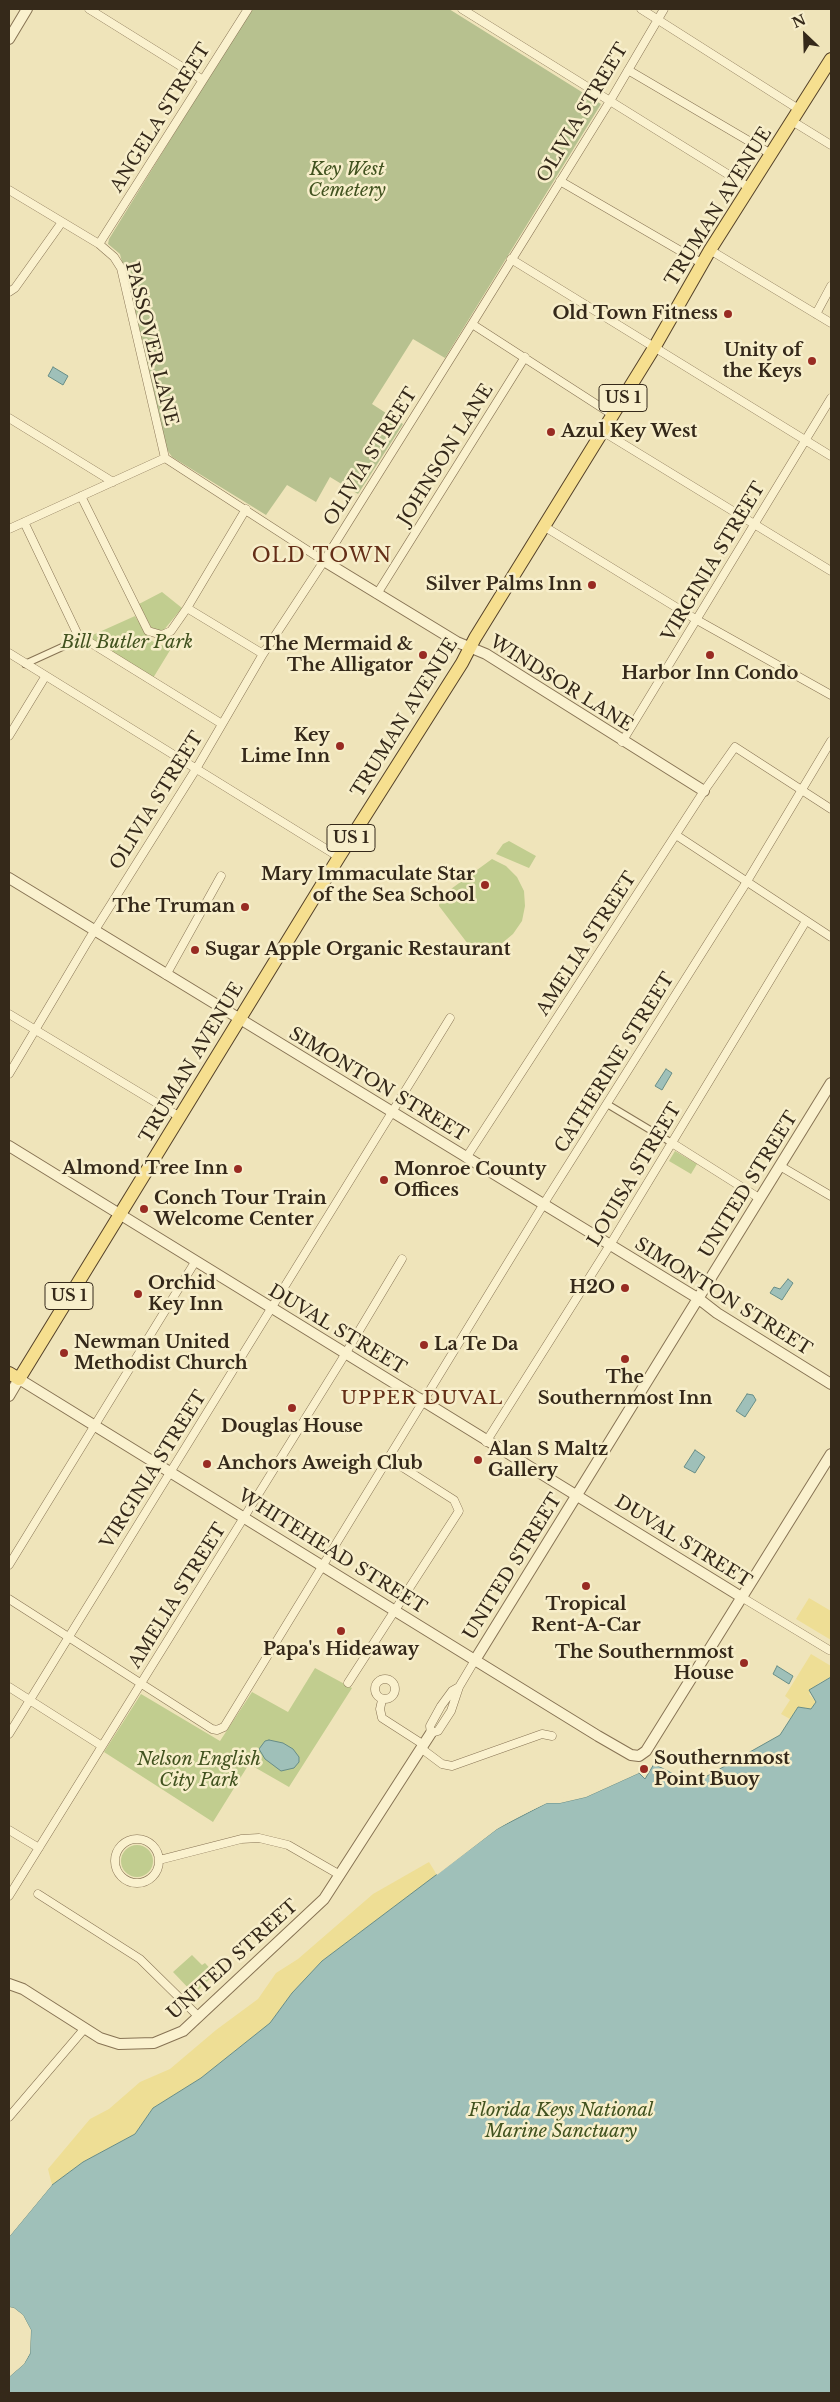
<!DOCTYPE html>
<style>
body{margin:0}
#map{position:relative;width:840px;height:2402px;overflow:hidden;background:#efe4ba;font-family:"Libre Baskerville",serif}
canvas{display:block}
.frame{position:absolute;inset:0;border:10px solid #35291a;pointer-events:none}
.north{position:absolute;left:780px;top:10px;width:50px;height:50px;-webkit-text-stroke:4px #f7eeca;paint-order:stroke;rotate:336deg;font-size:14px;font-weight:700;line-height:20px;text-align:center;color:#35291a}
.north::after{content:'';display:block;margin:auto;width:18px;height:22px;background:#35291a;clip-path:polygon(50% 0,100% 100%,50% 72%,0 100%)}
</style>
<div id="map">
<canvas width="840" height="2402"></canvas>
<div class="frame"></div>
<div class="north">N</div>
</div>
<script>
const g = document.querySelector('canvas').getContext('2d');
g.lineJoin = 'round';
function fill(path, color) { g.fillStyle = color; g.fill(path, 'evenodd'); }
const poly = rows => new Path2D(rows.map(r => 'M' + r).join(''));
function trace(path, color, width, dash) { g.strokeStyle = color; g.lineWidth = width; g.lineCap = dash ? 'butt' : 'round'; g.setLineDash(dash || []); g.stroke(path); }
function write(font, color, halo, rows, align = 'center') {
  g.font = font + ' "Libre Baskerville",serif'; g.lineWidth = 5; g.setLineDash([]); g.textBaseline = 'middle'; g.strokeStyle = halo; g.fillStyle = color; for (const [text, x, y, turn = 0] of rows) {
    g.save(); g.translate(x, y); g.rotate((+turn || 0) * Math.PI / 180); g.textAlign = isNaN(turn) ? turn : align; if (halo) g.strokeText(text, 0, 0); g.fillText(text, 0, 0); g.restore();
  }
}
fill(poly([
 [162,592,182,608,163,631,152,629,139,604],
 [135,616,150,640,160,645,172,647,150,683,86,638],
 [509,841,536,856,529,868,496,854,503,844],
 [492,859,506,866,517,877,524,891,525,906,522,921,513,934,501,944,486,949,471,948,439,906,440,897],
 [675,1151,697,1164,691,1174,669,1161],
 [315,1668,352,1688,289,1787,249,1764,213,1822,104,1752,141,1694,220,1741,252,1692,288,1712],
 '121 1861a16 16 0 1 1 32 0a16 16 0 1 1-32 0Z',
 [192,1955,202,1965,205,1963,215,1974,194,1994,173,1972]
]), '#c1cd8f');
fill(poly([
 [809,1598,831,1611,831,1640,796,1619],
 [811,1654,831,1666,831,1677,819,1683,809,1694,816,1702,811,1709,798,1707,790,1719,781,1714,790,1700,785,1696],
 [429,1862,437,1875,322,1961,292,1993,270,2023,201,2078,153,2108,135,2134,83,2162,52,2185,48,2169,90,2119,109,2109,140,2082,170,2069,216,2030,258,1999,276,1973,298,1959,373,1894]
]), '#eede95');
fill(poly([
 [251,9,449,9,601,104,445,358,413,339,372,404,403,424,358,494,330,477,316,502,287,485,266,515,172,457,166,448,120,254,108,244,109,239]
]), '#b7c18f');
const water = poly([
 [53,367,68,376,63,385,48,376,53,367],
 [666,1069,672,1073,662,1090,655,1086,666,1069],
 [788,1279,793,1283,782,1300,770,1293,774,1287,780,1289,788,1279],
 [747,1394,753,1395,756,1400,745,1417,736,1411,747,1394],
 [695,1450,705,1457,695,1473,684,1467,695,1450],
 [777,1666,793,1676,789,1684,773,1674,777,1666],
 [831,1677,831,2393,9,2393,9,2377,24,2364,30,2354,31,2330,23,2315,14,2308,9,2307,9,2237,52,2185,83,2162,135,2134,153,2108,201,2078,270,2023,292,1993,322,1961,497,1829,547,1803,560,1803,586,1797,639,1773,645,1779,654,1764,693,1784,780,1735,798,1707,811,1709,816,1702,809,1690,831,1677],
 [269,1740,283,1743,293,1749,299,1757,299,1762,294,1768,281,1771,265,1759,259,1749,265,1741,269,1740]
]);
fill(water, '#9fc0b9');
trace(water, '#678d87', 1);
fill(poly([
 [636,1771,639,1773,586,1797,560,1803,547,1803,516,1818,497,1829,437,1875,435,1872,495,1827,514,1815,546,1801,585,1794],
 [51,2182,52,2185,9,2237,9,2234],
 [9,2307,14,2308,23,2315,31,2330,30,2353,24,2364,9,2377,9,2373,22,2363,27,2353,29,2331,21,2317,9,2310]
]), '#efe4ba');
const pedestrian = poly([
 [25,664,82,638],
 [607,1104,672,1143]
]);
const minor = poly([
 [89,9,203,80],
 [462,9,750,188],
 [641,9,800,110],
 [628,70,771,154],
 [792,121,831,145],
 [560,181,703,264],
 [9,190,99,244,114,257,121,268,165,458,324,561],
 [99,244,248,9],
 [710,250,831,323],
 [511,259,831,456],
 [9,292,15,288,62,222],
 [816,314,831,286],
 [472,324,613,415],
 [9,418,113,482],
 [602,431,831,571],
 [81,496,148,631,162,635,171,631,187,608,246,509],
 [24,522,78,635,222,724],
 [545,527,697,620,831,695],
 [9,529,165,458],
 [377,594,525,357],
 [187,608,263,654],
 [9,653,339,857],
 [9,736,45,677],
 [622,742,831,398],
 [676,835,831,937],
 [166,975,221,876],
 [9,1014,180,1117],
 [9,1074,88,941,196,769,263,654,324,561,472,324,610,101,664,9],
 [672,1143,759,1198],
 [466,1158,704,791,735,747,831,809],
 [780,1166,831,1196],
 [486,1442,610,1245,806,921],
 [9,1565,195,1262],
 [743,1598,829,1650],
 [9,1599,212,1729,217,1730,224,1727,548,1197,746,883,831,741],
 '375 1689a10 10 0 1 1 20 0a10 10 0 1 1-20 0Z',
 [348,1683,459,1511,454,1500,388,1458],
 [9,1687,102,1746],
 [459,1687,452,1691,441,1706,430,1726,431,1733,438,1731,451,1711,459,1687,475,1660],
 [382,1700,380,1709,382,1718,424,1745],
 [9,1734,450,1018],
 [422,1749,442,1764,452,1766,542,1734,552,1736],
 [9,1830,39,1848],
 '115 1861a22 22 0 1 1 44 0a22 22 0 1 1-44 0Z',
 [159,1860,241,1839,259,1838,288,1845,340,1875],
 [38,1894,140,1959,199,2017],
 [9,1896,341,1361,402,1259],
 [9,2117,85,2028]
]);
const tertiary = poly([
 [9,39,27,9],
 [324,561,457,642,486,654,704,791],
 [9,878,699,1299,717,1313,831,1384],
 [9,1146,743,1598],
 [9,1396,19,1379,598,1736,631,1755,639,1756,646,1751,831,1454],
 [475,1660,831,1083],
 [9,1984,23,1989,100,2038,119,2044,154,2043,183,2031,324,1899,431,1733]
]);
const primary = poly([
 [9,1373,19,1379,339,857,462,663,475,638,654,348,710,250,831,59]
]);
trace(pedestrian, '#877354', 8);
trace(minor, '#877354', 9);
trace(tertiary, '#877354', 12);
trace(primary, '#544129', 14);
trace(pedestrian, '#faf1ce', 6);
trace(minor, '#faf1ce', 8);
trace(tertiary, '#faf1ce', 10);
trace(primary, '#f6df8f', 12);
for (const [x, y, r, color] of [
 [728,314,5,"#982b22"],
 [812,361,5,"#982b22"],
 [551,432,5,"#982b22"],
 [592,585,5,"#982b22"],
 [423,655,5,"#982b22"],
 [710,655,5,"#982b22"],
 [340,746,5,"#982b22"],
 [485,885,5,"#982b22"],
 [245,907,5,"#982b22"],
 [195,950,5,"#982b22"],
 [238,1169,5,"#982b22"],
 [384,1180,5,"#982b22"],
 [144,1209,5,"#982b22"],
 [625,1288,5,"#982b22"],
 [138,1294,5,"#982b22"],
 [424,1345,5,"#982b22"],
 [64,1353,5,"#982b22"],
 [625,1359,5,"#982b22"],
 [292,1408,5,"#982b22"],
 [478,1460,5,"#982b22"],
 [207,1464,5,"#982b22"],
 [586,1586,5,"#982b22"],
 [341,1631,5,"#982b22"],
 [744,1663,5,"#982b22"],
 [644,1769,5,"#982b22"]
]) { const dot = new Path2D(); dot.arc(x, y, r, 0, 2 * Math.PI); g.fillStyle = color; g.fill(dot); trace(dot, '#f7eeca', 2); }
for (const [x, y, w] of [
 [623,398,48],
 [351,838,48],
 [69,1296,48]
]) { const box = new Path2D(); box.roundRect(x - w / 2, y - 13.5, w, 27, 4); g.fillStyle = '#f7eeca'; g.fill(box); trace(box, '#35291a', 1); }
write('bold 16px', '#35291a', null, [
 ["US 1",623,398],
 ["US 1",351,838],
 ["US 1",69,1296]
]);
write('18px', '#35291a', '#f7eeca', [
 ["OLIVIA STREET",583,113,-59],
 ["ANGELA STREET",161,118,-58],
 ["TRUMAN AVENUE",719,207,-58],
 ["PASSOVER LANE",151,344,76],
 ["JOHNSON LANE",446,455,-58],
 ["OLIVIA STREET",371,457,-58],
 ["VIRGINIA STREET",714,562,-59],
 ["WINDSOR LANE",561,684,32],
 ["TRUMAN AVENUE",405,718,-58],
 ["OLIVIA STREET",157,801,-58],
 ["AMELIA STREET",587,944,-57],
 ["TRUMAN AVENUE",192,1063,-59],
 ["CATHERINE STREET",615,1063,-58],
 ["SIMONTON STREET",378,1085,31],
 ["LOUISA STREET",635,1175,-59],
 ["UNITED STREET",749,1185,-58],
 ["SIMONTON STREET",723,1297,32],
 ["DUVAL STREET",337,1330,31],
 ["VIRGINIA STREET",154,1470,-58],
 ["DUVAL STREET",683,1542,32],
 ["WHITEHEAD STREET",332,1552,32],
 ["UNITED STREET",513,1567,-58],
 ["AMELIA STREET",178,1596,-58],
 ["UNITED STREET",233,1960,-42]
]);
write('italic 18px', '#41521f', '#f7eeca', [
 ["Key West",347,170],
 ["Cemetery",347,191],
 ["Bill Butler Park",127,643],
 ["Nelson English",199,1760],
 ["City Park",199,1781],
 ["Florida Keys National",561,2111],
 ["Marine Sanctuary",561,2132]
]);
write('bold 18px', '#35291a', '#f7eeca', [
 ["Old Town Fitness",718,314],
 ["Unity of",802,351],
 ["the Keys",802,372],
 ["Azul Key West",561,432,"left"],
 ["Silver Palms Inn",582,585],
 ["The Mermaid &",413,645],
 ["The Alligator",413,666],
 ["Harbor Inn Condo",710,674,"center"],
 ["Key",330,736],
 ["Lime Inn",330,757],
 ["Mary Immaculate Star",475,875],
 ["of the Sea School",475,896],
 ["The Truman",235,907],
 ["Sugar Apple Organic Restaurant",205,950,"left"],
 ["Almond Tree Inn",228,1169],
 ["Monroe County",394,1170,"left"],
 ["Offices",394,1191,"left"],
 ["Conch Tour Train",154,1199,"left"],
 ["Welcome Center",154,1220,"left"],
 ["Orchid",148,1284,"left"],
 ["Key Inn",148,1305,"left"],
 ["H2O",615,1288],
 ["Newman United",74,1343,"left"],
 ["Methodist Church",74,1364,"left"],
 ["La Te Da",434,1345,"left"],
 ["The",625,1378,"center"],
 ["Southernmost Inn",625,1399,"center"],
 ["Douglas House",292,1427,"center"],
 ["Alan S Maltz",488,1450,"left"],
 ["Gallery",488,1471,"left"],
 ["Anchors Aweigh Club",217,1464,"left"],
 ["Tropical",586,1605,"center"],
 ["Rent-A-Car",586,1626,"center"],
 ["Papa's Hideaway",341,1650,"center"],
 ["The Southernmost",734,1653],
 ["House",734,1674],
 ["Southernmost",654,1759,"left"],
 ["Point Buoy",654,1780,"left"]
], 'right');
g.letterSpacing = '1px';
write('19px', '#642e17', '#f7eeca', [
 ["UPPER DUVAL",422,1399]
]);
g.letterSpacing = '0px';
g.letterSpacing = '1px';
write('20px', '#642e17', '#f7eeca', [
 ["OLD TOWN",322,556]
]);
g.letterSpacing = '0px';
</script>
